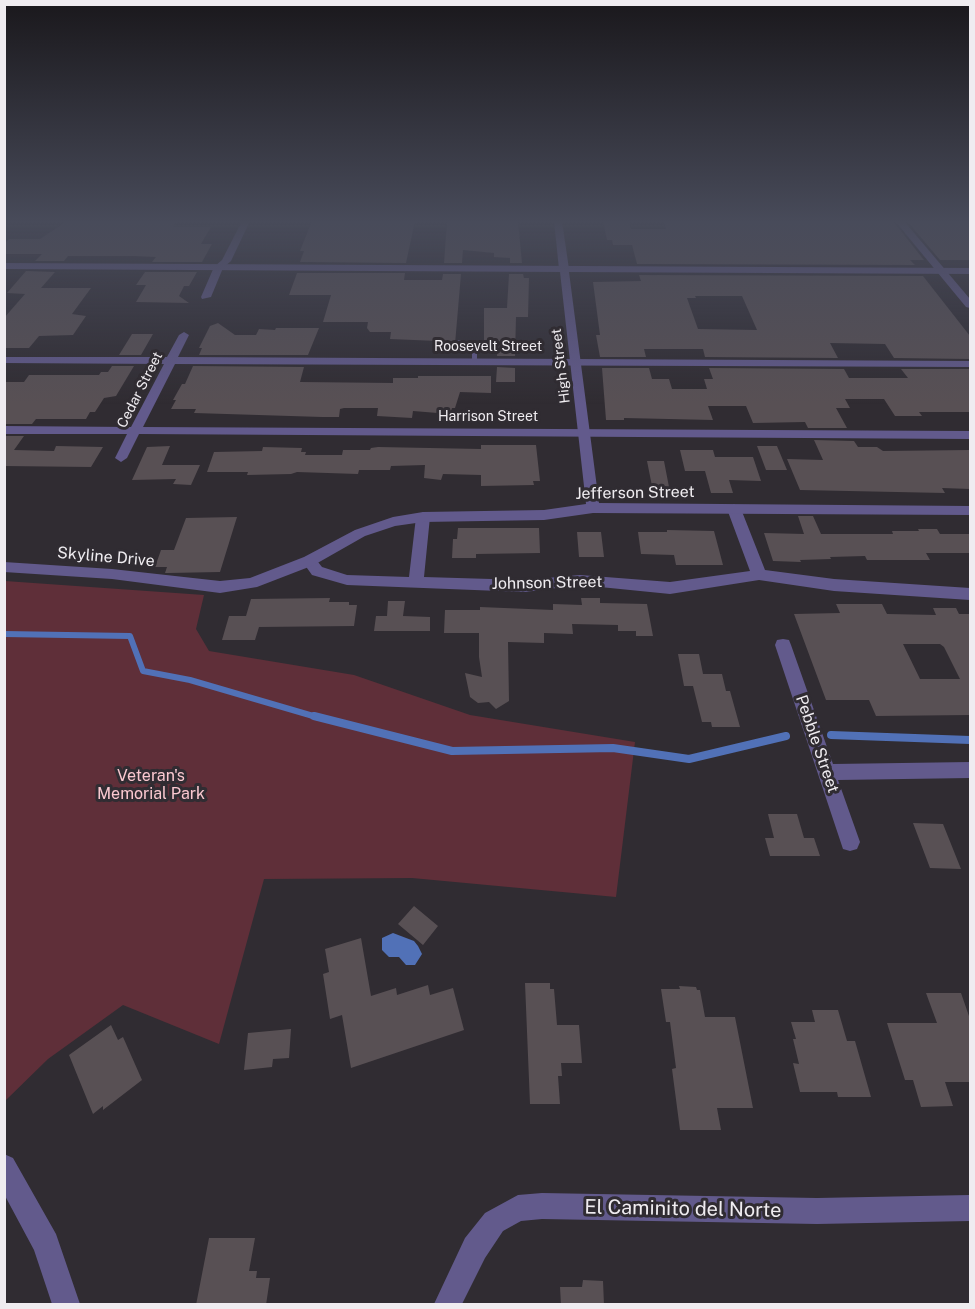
<!DOCTYPE html>
<style>
body{margin:0}
#map{position:relative;width:975px;height:1309px;overflow:hidden;background:#302c32;font-family:"Public Sans",sans-serif}
canvas{display:block}
.frame{position:absolute;inset:0;border:6px solid #efecf0;pointer-events:none}
</style>
<div id="map">
<canvas width="975" height="1309"></canvas>
<div class="frame"></div>
</div>
<script>
const g = document.querySelector('canvas').getContext('2d');
g.lineJoin = 'round';
function fill(path, color) { g.fillStyle = color; g.fill(path, 'evenodd'); }
const poly = rows => new Path2D(rows.map(r => 'M' + r).join(''));
function trace(path, color, width, dash) { g.strokeStyle = color; g.lineWidth = width; g.lineCap = dash ? 'butt' : 'round'; g.setLineDash(dash || []); g.stroke(path); }
function write(font, color, halo, rows, align = 'center') {
  g.font = font + ' "Public Sans",sans-serif'; g.lineWidth = 6; g.setLineDash([]); g.textBaseline = 'middle'; g.strokeStyle = halo; g.fillStyle = color; for (const [text, x, y, turn = 0] of rows) {
    g.save(); g.translate(x, y); g.rotate((+turn || 0) * Math.PI / 180); g.textAlign = isNaN(turn) ? turn : align; if (halo) g.strokeText(text, 0, 0); g.fillText(text, 0, 0); g.restore();
  }
}
fill(poly([
 [5,581,204,595,196,629,209,651,354,675,470,715,635,742,616,897,412,878,264,879,219,1044,123,1005,48,1059,5,1101]
]), '#5f2f39');
fill(poly([
 [393,933,414,941,418,946,422,954,415,965,406,965,399,957,389,957,382,950,382,938]
]), '#5171b7');
trace(poly([
 [4,634,130,636,143,671,190,680,320,718]
]), '#5171b7', 6);
trace(poly([
 [314,716,452,751,613,748,689,759,786,736],
 [831,735,970,740]
]), '#5171b7', 8);
fill(poly([
 [67,221,176,221,173,227,211,227,201,244,212,244,202,262,152,262,156,257,134,256,68,256,64,261,35,261,42,254,4,254,4,244,9,239,40,239],
 [338,221,415,221,406,263,300,262,304,251,300,251,311,223],
 [447,221,518,221,522,263,510,263,510,258,494,257,494,253,463,250,462,263,444,263],
 [603,221,629,221,631,229,666,229,663,221,893,221,924,260,910,260,915,265,637,264,632,245,613,245,612,240,607,240],
 [907,221,970,221,970,260,940,260],
 [26,271,55,272,41,288,91,288,72,314,86,316,73,335,39,336,29,348,4,348,4,318,25,294,7,293],
 [145,272,197,272,189,286,184,286,179,296,189,303,136,302,146,285,136,285],
 [297,273,405,273,404,280,442,280,443,274,461,274,455,344,437,344,438,341,390,339,391,332,370,332,367,328,368,322,323,322,331,295,289,295],
 [509,274,523,274,524,278,529,278,528,317,516,317,515,356,497,356,498,340,484,340,484,308,507,308],
 [639,275,923,276,970,336,970,359,894,358,885,344,830,343,838,358,705,357,703,349,644,349,646,357,600,357,596,335,600,335,593,282,641,281],
 [695,296,742,296,757,330,698,329,687,298,696,298],
 [218,323,235,335,256,335,259,329,275,330,276,328,319,328,308,355,199,355,202,348,199,348,210,326],
 [132,334,153,334,141,355,119,355],
 [112,366,134,366,116,396,104,398,95,412,90,412,86,419,36,419,32,424,4,424,4,382,24,382,29,375,99,375,101,372,108,372],
 [193,366,304,367,300,382,393,383,393,378,418,378,418,376,491,376,491,393,460,392,455,408,452,408,450,414,413,411,412,418,377,416,378,408,344,408,340,409,339,417,322,417,194,413,196,409,171,409,176,400,173,400,182,384,185,384],
 [497,367,515,368,515,382,496,382],
 [602,368,649,368,652,379,669,379,672,389,707,389,704,379,713,379,709,368,844,369,849,378,908,378,901,369,970,369,970,412,919,412,922,416,895,416,884,399,845,399,850,408,836,408,847,428,808,428,805,422,753,423,746,406,708,406,713,420,624,418,624,420,606,420],
 [4,436,24,436,14,450,54,451,56,446,103,447,91,467,4,466],
 [814,440,854,441,858,447,877,447,883,451,970,450,970,489,942,488,945,493,800,490,787,459,823,460],
 [481,445,536,445,540,481,533,481,534,485,481,486,481,475,443,474,441,480,424,478,425,465,391,466,390,470,359,470,358,474,297,472,291,474,247,475,248,472,207,472,214,452,262,451,263,447,302,448,301,452,306,452,305,455,342,455,343,450,370,450,371,448,378,447,481,449],
 [170,446,162,465,200,465,191,485,173,484,176,479,132,480,147,447],
 [757,446,777,446,787,470,766,470],
 [680,450,713,450,715,457,753,457,761,481,729,480,733,493,711,493,705,471,685,471],
 [647,461,664,461,669,487,652,486],
 [798,516,813,516,821,534,893,534,892,531,919,531,918,529,937,529,940,534,970,534,970,553,926,553,930,560,867,560,865,556,830,557,831,559,800,560,801,562,773,561,764,533,804,534],
 [237,517,220,572,168,573,165,573,167,567,155,567,161,550,174,550,186,518],
 [458,528,539,528,540,553,476,554,476,558,452,558,453,539,457,539],
 [667,530,714,531,723,565,676,565,674,555,641,554,638,532,667,532],
 [577,532,601,532,604,557,579,557],
 [330,598,329,602,349,602,349,605,357,605,354,626,259,627,255,640,222,640,229,616,246,616,251,599],
 [581,598,600,598,600,603,647,604,653,636,636,636,636,631,618,631,618,625,572,624,573,634,544,633,544,643,508,642,509,701,496,709,489,702,478,703,470,697,465,673,482,677,479,657,479,633,444,633,445,610,480,610,480,607,553,610,553,604,582,605],
 [388,601,405,601,403,616,430,617,430,631,374,631,376,616,387,616],
 [836,604,882,604,887,614,936,615,933,608,956,608,959,614,970,614,970,715,876,716,869,700,826,700,794,614,840,613],
 [903,644,940,644,944,647,960,679,920,679],
 [678,654,699,654,703,674,722,674,726,691,730,691,740,727,712,727,711,722,702,722,693,686,684,686],
 [768,814,797,814,804,838,814,838,820,856,770,856,765,838,774,838],
 [913,823,943,824,961,869,930,868],
 [414,906,438,926,423,945,398,924],
 [361,938,371,996,396,988,397,995,428,985,430,995,453,988,464,1030,351,1068,342,1015,330,1019,323,974,329,972,325,949],
 [525,983,550,983,550,989,554,989,557,1025,579,1025,582,1063,561,1063,562,1076,558,1076,560,1104,530,1104],
 [679,986,696,987,697,990,700,990,705,1017,735,1017,753,1108,717,1108,721,1130,680,1130,672,1069,676,1068,670,1022,666,1022,661,989,680,989],
 [926,993,961,993,970,1019,970,1082,945,1082,953,1106,921,1107,913,1080,905,1080,887,1023,937,1023],
 [812,1010,838,1010,847,1041,855,1041,871,1097,838,1097,837,1092,800,1092,793,1063,799,1064,793,1039,796,1039,791,1022,815,1022],
 [111,1025,118,1040,123,1037,142,1080,103,1110,103,1106,93,1114,69,1055],
 [291,1029,289,1058,273,1059,272,1067,244,1070,248,1033],
 [209,1238,255,1238,249,1271,257,1271,256,1278,270,1278,266,1305,196,1305],
 [583,1280,603,1281,604,1305,561,1305,560,1287,582,1287]
]), '#585054');
fill(poly([
 [459,340,477,346,477,363,472,362,472,348,457,343,457,341,459,340]
]), '#625a8c');
fill(poly([
 [242,221,250,221,231,261,223,268,211,297,202,299,201,297,214,267,222,260,242,221],
 [554,221,562,221,569,269,564,272,559,269,554,221],
 [895,221,904,221,970,299,970,308,966,307,895,221],
 [184,332,189,335,178,357,970,361,970,367,175,364,143,427,970,431,970,439,139,434,127,458,121,462,115,458,127,434,4,434,4,426,131,427,164,364,4,363,4,357,167,357,179,335,184,332],
 [734,504,741,509,765,570,834,579,970,588,970,600,834,591,759,580,670,594,580,585,525,592,347,585,312,575,302,561,309,556,314,557,322,567,347,575,409,577,416,517,423,512,430,517,424,577,525,580,580,575,670,582,750,571,727,509,734,504],
 [783,639,789,640,791,645,833,764,970,762,970,778,838,780,860,842,857,849,850,851,843,849,775,645,777,640,783,639],
 [542,1193,817,1198,970,1195,970,1221,817,1224,542,1219,521,1221,503,1231,485,1258,462,1304,434,1304,465,1238,485,1213,518,1195,542,1193]
]), '#625a8c');
fill(poly([
 [4,263,970,268,970,274,569,272,599,503,970,506,970,515,593,513,544,520,423,522,395,526,365,536,314,565,257,587,220,593,112,579,4,572,4,562,112,569,220,581,250,578,304,557,355,530,393,517,423,512,544,510,586,504,560,272,4,269,4,263],
 [4,1154,13,1158,56,1234,80,1304,52,1304,34,1250,4,1194,4,1154]
]), '#625a8c');
const sky = g.createLinearGradient(0, 0, 0, 404);
sky.addColorStop(0, '#1a181c');
sky.addColorStop(0.55, '#484b5a');
sky.addColorStop(1, '#484b5a00');
g.fillStyle = sky;
g.fillRect(0, 0, 975, 404);
write('14px', '#efecf0', '#302c32', [
 ["Roosevelt Street",488,347],
 ["High Street",561,366,-97],
 ["Cedar Street",140,390,-63],
 ["Harrison Street",488,417]
]);
write('16px', '#efecf0', '#302c32', [
 ["Jefferson Street",635,493,-1],
 ["Skyline Drive",106,557,5],
 ["Johnson Street",547,583,-1],
 ["Pebble Street",817,744,71]
]);
write('16px', '#fac8d0', '#302c32', [
 ["Veteran's",151,776],
 ["Memorial Park",151,794]
]);
write('20px', '#efecf0', '#302c32', [
 ["El Caminito del Norte",683,1209,1]
]);
</script>
